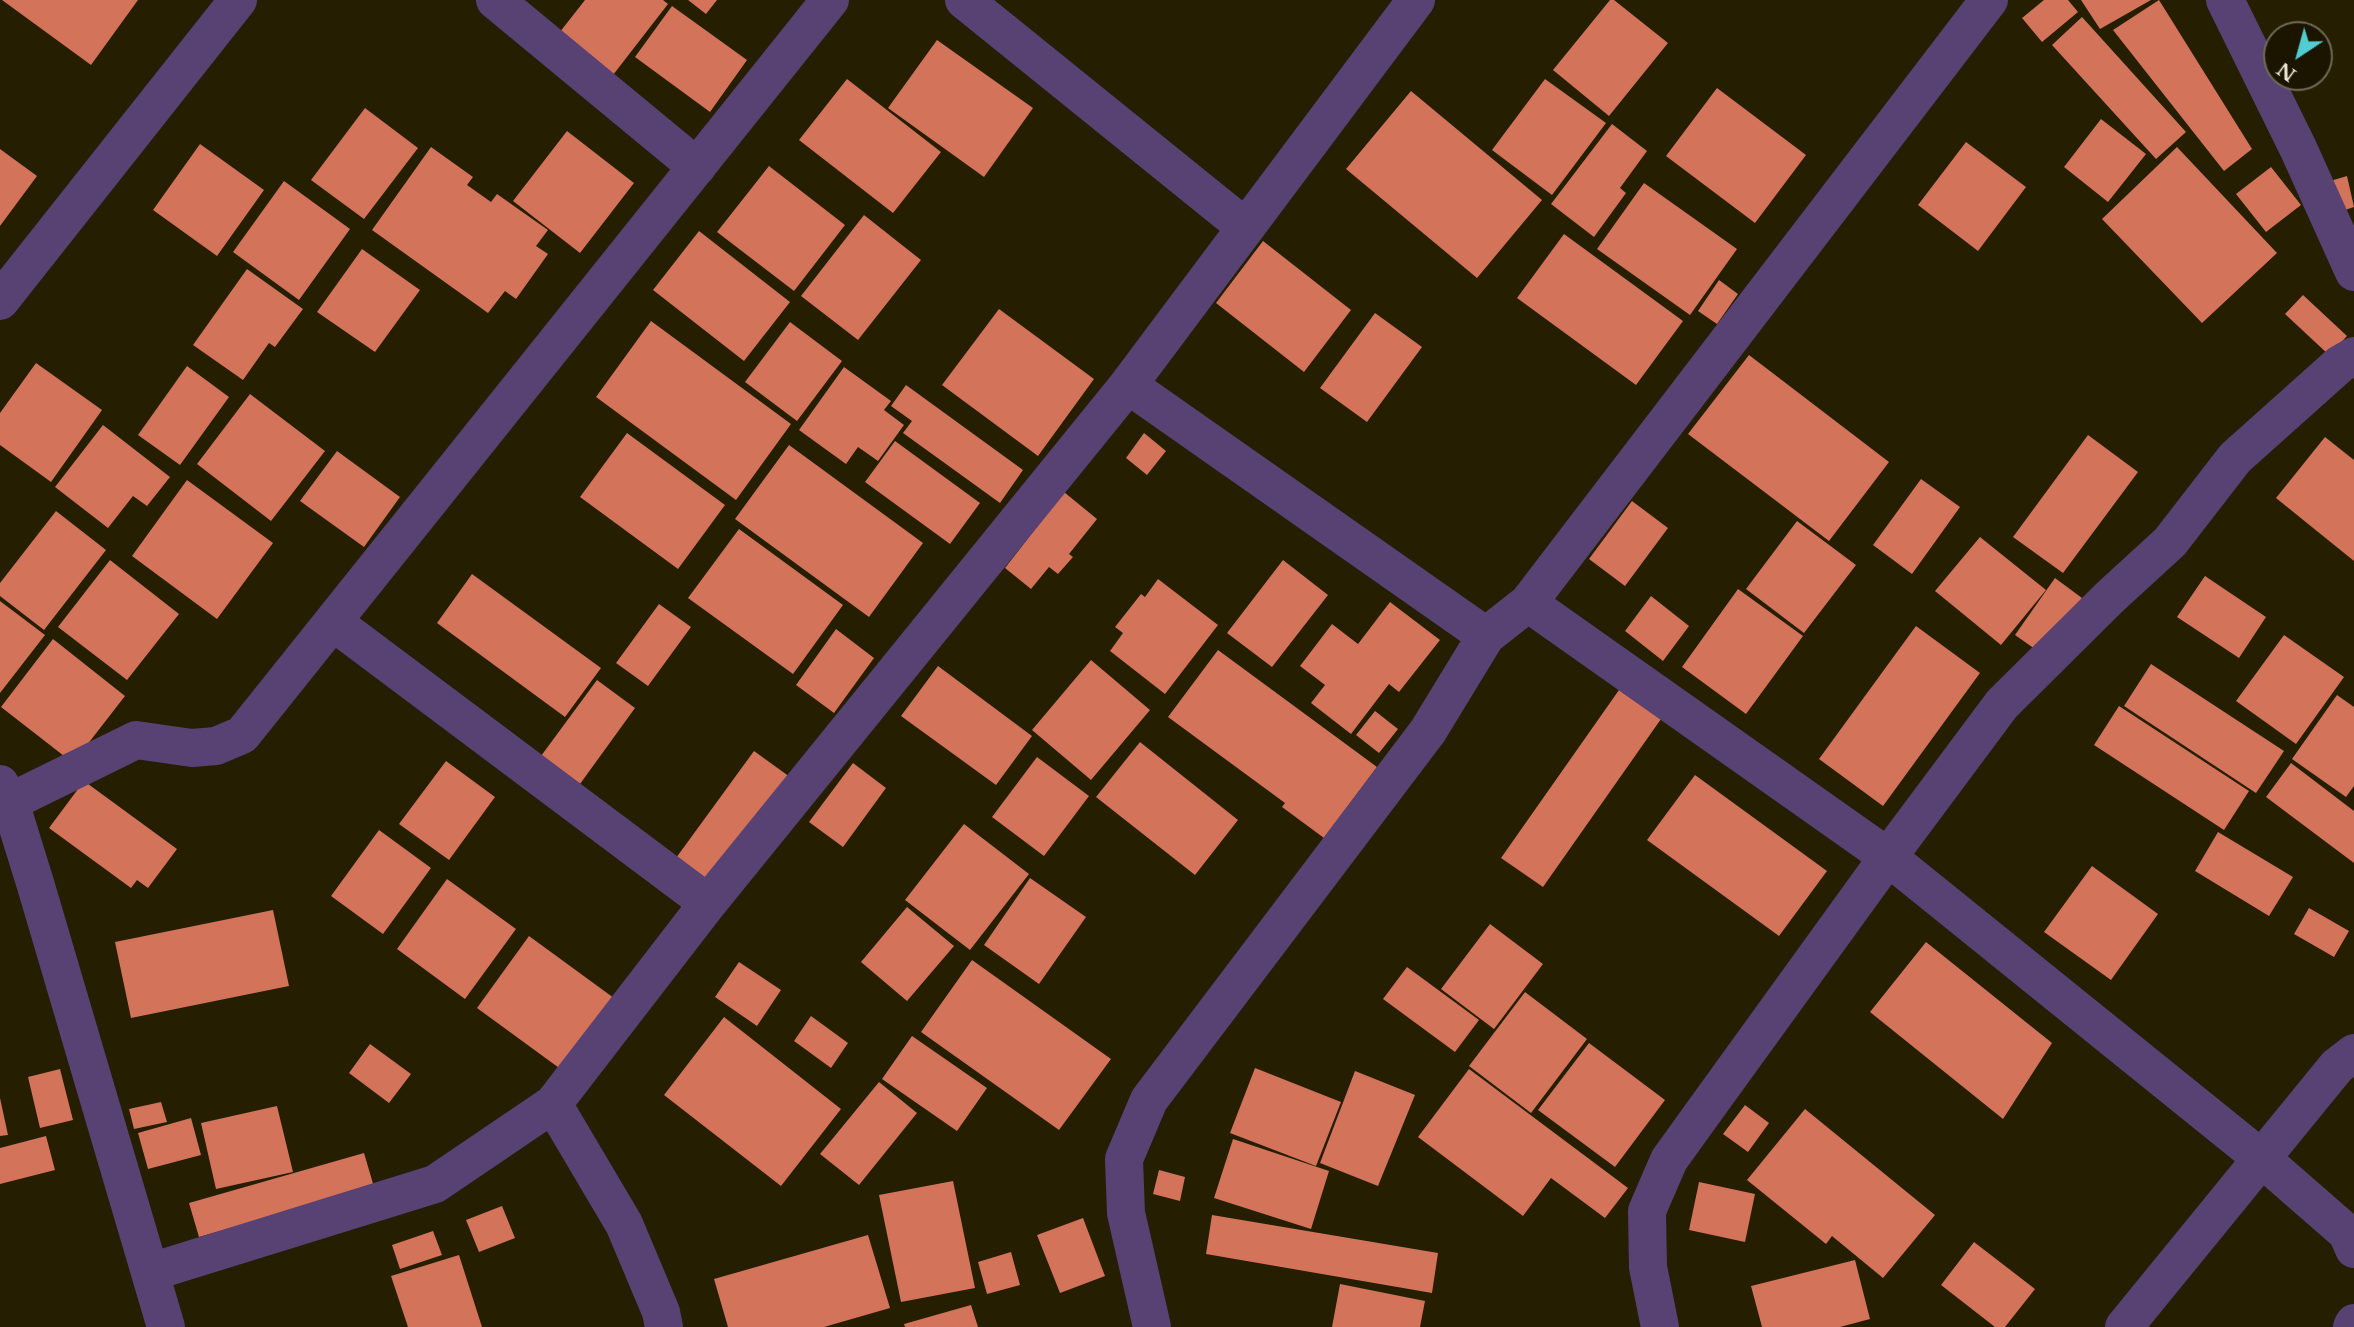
<!DOCTYPE html>
<style>
body{margin:0}
#map{position:relative;width:2354px;height:1327px;overflow:hidden;background:#251e01;font-family:"Libre Baskerville",serif}
canvas{display:block}
.north{position:absolute;left:2263px;top:21px;width:70px;height:70px;box-sizing:border-box;background:#1b1500;border:2px solid #6e6955;border-radius:50%;rotate:216deg;font-size:19px;font-weight:700;line-height:28px;text-align:center;color:#eae7d5}
.north::after{content:'';display:block;margin:auto;width:24px;height:32px;background:#51ccd1;clip-path:polygon(50% 0,100% 100%,50% 72%,0 100%)}
</style>
<div id="map">
<canvas width="2354" height="1327"></canvas>
<div class="north">N</div>
</div>
<script>
const g = document.querySelector('canvas').getContext('2d');
g.lineJoin = 'round';
function fill(path, color) { g.fillStyle = color; g.fill(path, 'evenodd'); }
const poly = rows => new Path2D(rows.map(r => 'M' + r).join(''));
function trace(path, color, width, dash) { g.strokeStyle = color; g.lineWidth = width; g.lineCap = dash ? 'butt' : 'round'; g.setLineDash(dash || []); g.stroke(path); }
fill(poly([
 [2,0,138,0,91,65],
 [585,0,663,0,668,4,606,84,552,42],
 [688,0,717,0,706,14],
 [1610,0,1614,0,1668,43,1609,116,1553,70],
 [2044,0,2068,0,2078,12,2042,42,2022,18],
 [2081,0,2151,0,2100,29],
 [2159,0,2252,149,2224,171,2113,30],
 [672,6,747,60,710,112,635,57],
 [2082,17,2186,132,2156,159,2052,45],
 [937,40,1033,108,984,177,888,108],
 [847,79,941,152,893,213,799,140],
 [1545,79,1606,123,1552,195,1492,150],
 [1717,88,1806,155,1755,223,1666,156],
 [1411,91,1542,200,1477,278,1346,169],
 [365,108,418,148,364,219,311,180],
 [2101,119,2146,154,2108,202,2064,167],
 [1612,124,1647,151,1620,188,1626,193,1594,237,1551,204],
 [567,131,634,183,580,253,513,201],
 [1966,142,2026,187,1978,251,1918,205],
 [200,144,264,190,217,256,153,210],
 [431,147,473,177,467,185,491,202,497,194,548,230,536,246,548,254,516,299,505,291,488,313,372,230],
 [2177,147,2277,253,2202,323,2102,219],
 [0,149,37,176,0,226],
 [769,166,845,225,794,291,717,232],
 [2271,167,2301,205,2266,232,2236,194],
 [2347,176,2354,207,2336,213,2327,182],
 [284,181,350,229,299,300,233,252],
 [1644,183,1737,249,1690,315,1597,249],
 [864,215,921,260,858,340,801,296],
 [699,231,790,302,744,361,653,290],
 [1564,234,1683,321,1636,385,1517,298],
 [1263,241,1351,310,1304,372,1216,303],
 [362,249,420,290,375,352,317,312],
 [247,269,303,309,275,347,269,343,243,380,193,345],
 [1719,280,1738,294,1717,324,1698,311],
 [2303,295,2347,336,2329,355,2285,314],
 [999,309,1094,379,1038,456,942,385],
 [1375,313,1422,347,1367,422,1320,388],
 [651,321,791,424,736,500,596,397],
 [790,322,842,361,797,421,745,382],
 [1749,355,1889,462,1829,541,1688,434],
 [36,363,102,410,51,482,0,445,0,413],
 [187,366,229,397,180,465,138,435],
 [844,367,891,401,884,410,904,425,878,461,858,447,846,464,799,430],
 [906,385,1023,470,1000,503,903,433,912,421,891,406],
 [250,394,325,451,271,521,197,464],
 [103,425,170,477,147,506,133,496,108,528,55,487],
 [627,433,725,505,678,569,580,497],
 [1144,433,1166,451,1147,475,1126,458],
 [2088,435,2138,472,2063,573,2013,537],
 [2325,437,2354,460,2354,561,2276,498],
 [895,441,980,503,950,544,865,482],
 [789,445,923,543,869,617,735,519],
 [337,451,400,497,364,547,300,501],
 [1921,479,1960,507,1912,574,1873,545],
 [187,480,273,543,217,619,132,556],
 [1064,492,1097,519,1069,554,1073,557,1058,574,1049,567,1031,589,1005,568],
 [1632,501,1668,528,1625,586,1589,559],
 [56,511,106,550,44,630,0,596,0,583],
 [1797,521,1856,565,1804,633,1746,589],
 [739,529,843,605,793,674,688,598],
 [1980,537,2046,590,2001,645,1935,591],
 [110,560,179,614,127,680,58,627],
 [1283,560,1328,595,1272,667,1227,633],
 [472,574,601,668,565,717,437,623],
 [2205,576,2266,617,2239,658,2177,617],
 [2055,578,2082,598,2042,654,2015,635],
 [1158,579,1218,625,1165,694,1110,651,1123,633,1115,627,1141,594,1145,597],
 [1738,589,1803,636,1746,714,1682,667],
 [1651,596,1689,626,1663,661,1625,631],
 [0,601,45,635,0,693],
 [1390,602,1440,640,1399,692,1389,684,1351,734,1311,703,1325,685,1300,666,1332,624,1358,644],
 [659,604,691,627,648,686,616,663],
 [1916,626,1980,673,1883,806,1819,759],
 [836,629,874,658,834,713,796,685],
 [2284,635,2344,677,2296,744,2236,701],
 [53,639,125,696,73,763,1,707],
 [1218,650,1377,767,1324,838,1282,807,1285,803,1168,717],
 [1091,660,1150,710,1091,780,1032,730],
 [2151,664,2284,751,2256,793,2124,706],
 [938,666,1032,736,996,785,901,716],
 [597,680,635,708,580,784,541,756],
 [1619,690,1661,719,1543,887,1501,858],
 [2337,695,2354,707,2354,786,2346,797,2292,759],
 [2119,706,2249,791,2224,830,2094,745],
 [1375,711,1398,729,1379,753,1356,735],
 [1140,742,1238,820,1195,875,1096,797],
 [754,751,790,777,712,883,676,858],
 [1037,757,1089,796,1044,856,992,817],
 [446,761,495,797,449,860,399,824],
 [853,763,886,788,843,847,809,822],
 [2291,763,2354,811,2354,863,2266,797],
 [1695,775,1827,871,1779,936,1647,840],
 [84,781,177,849,148,888,137,880,131,888,49,828],
 [964,824,1029,874,970,950,905,900],
 [379,830,431,868,383,934,331,896],
 [2218,832,2293,877,2269,916,2195,871],
 [2092,866,2158,914,2111,980,2044,932],
 [1030,878,1086,917,1039,984,984,945],
 [447,879,516,929,465,999,397,949],
 [907,907,954,946,907,1001,861,962],
 [2309,908,2349,931,2334,957,2294,934],
 [273,910,289,986,131,1018,115,942],
 [1490,924,1543,964,1494,1029,1441,989],
 [529,936,618,1001,566,1073,477,1008],
 [1926,942,2052,1043,2003,1119,1870,1012],
 [972,960,1111,1059,1059,1130,921,1032],
 [739,962,781,990,757,1026,715,997],
 [1407,967,1479,1020,1455,1052,1383,999],
 [1525,992,1587,1039,1531,1113,1469,1066],
 [811,1016,848,1043,831,1068,794,1041],
 [724,1017,841,1109,781,1186,664,1095],
 [912,1036,987,1088,957,1131,882,1079],
 [1589,1043,1665,1100,1615,1167,1538,1110],
 [370,1044,411,1074,389,1103,349,1073],
 [1255,1068,1341,1102,1316,1166,1230,1133],
 [60,1069,73,1120,40,1128,28,1077],
 [1469,1069,1628,1188,1605,1218,1551,1178,1523,1216,1418,1137],
 [1355,1071,1415,1095,1378,1186,1320,1163],
 [879,1082,917,1113,859,1185,820,1154],
 [0,1098,8,1135,0,1136],
 [161,1102,167,1122,134,1129,129,1109],
 [1745,1105,1769,1123,1748,1152,1723,1134],
 [277,1106,293,1172,216,1189,201,1123],
 [1805,1109,1935,1215,1883,1278,1832,1236,1826,1244,1747,1180],
 [191,1118,201,1155,148,1169,138,1133],
 [46,1136,55,1170,0,1184,0,1148],
 [1233,1139,1329,1171,1311,1229,1214,1198],
 [364,1153,374,1187,199,1237,189,1203],
 [1159,1170,1185,1177,1180,1201,1153,1194],
 [953,1181,975,1288,901,1302,879,1195],
 [1699,1182,1755,1194,1745,1242,1689,1230],
 [502,1206,515,1238,479,1252,466,1220],
 [1212,1215,1438,1253,1432,1293,1206,1254],
 [1083,1218,1105,1276,1060,1293,1037,1235],
 [433,1231,442,1255,400,1269,392,1245],
 [868,1235,890,1308,824,1327,728,1327,714,1279],
 [1974,1242,2035,1289,2005,1327,1995,1327,1941,1285],
 [1011,1252,1020,1285,987,1294,978,1262],
 [459,1255,482,1327,408,1327,391,1276],
 [1855,1260,1870,1319,1840,1327,1762,1327,1751,1286],
 [1340,1284,1425,1301,1420,1327,1332,1327],
 [971,1305,978,1327,905,1327,904,1324]
]), '#d3735a');
trace(poly([
 [495,0,697,167],
 [964,0,1245,227],
 [2225,0,2298,148,2354,272],
 [0,301,238,0],
 [1128,385,1486,636],
 [1528,603,1888,857,2261,1158,2347,1233,2354,1249],
 [333,622,708,903],
 [0,784,10,802,36,886,166,1327],
 [10,802,136,740,192,748,216,746,242,735,830,0],
 [553,1104,624,1224,661,1312,664,1327],
 [151,1272,435,1184,553,1104,708,903,1128,385,1416,0],
 [1152,1327,1126,1213,1124,1159,1149,1100,1428,731,1486,636,1528,603,1989,0],
 [1660,1327,1648,1267,1647,1211,1669,1160,1697,1121,1888,857,2002,704,2110,597,2170,542,2235,458,2340,364,2354,356],
 [2124,1327,2337,1066,2354,1053],
 [2352,1327,2354,1323]
]), '#584173', 38);
</script>
